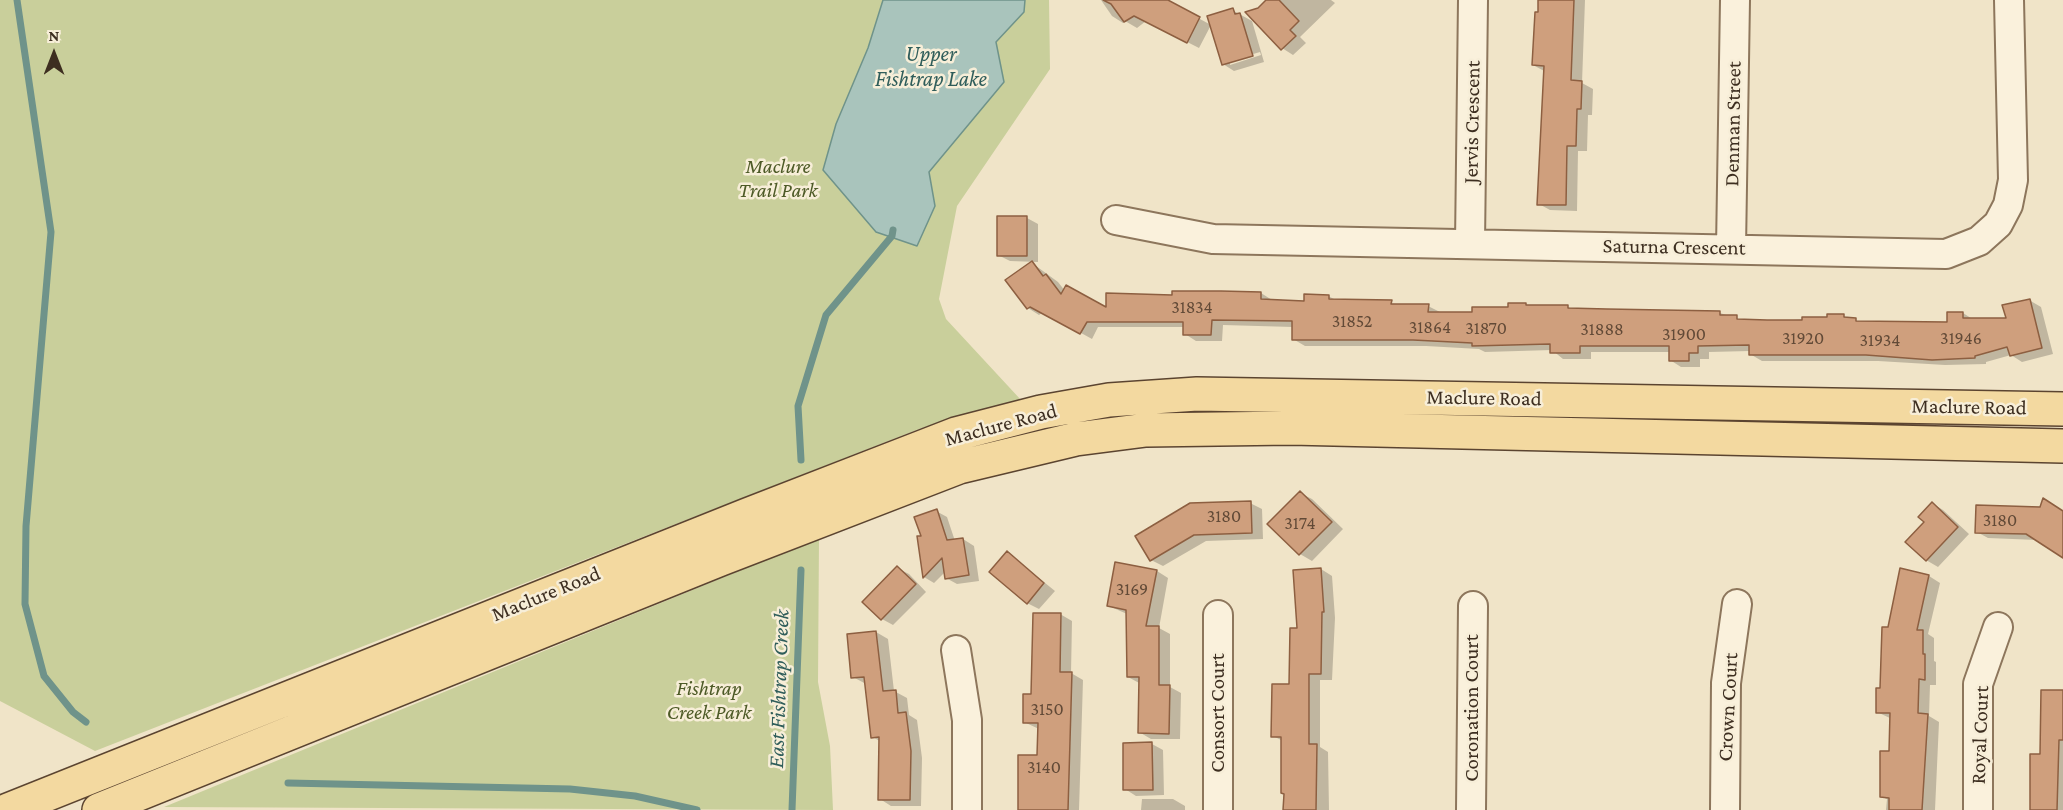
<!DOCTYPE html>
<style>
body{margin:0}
#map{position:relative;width:2063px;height:810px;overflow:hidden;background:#f0e4c8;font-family:"Crimson Pro",serif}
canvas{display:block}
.north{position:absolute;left:24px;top:24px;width:60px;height:60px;-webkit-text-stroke:4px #f7eed8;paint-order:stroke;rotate:0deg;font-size:16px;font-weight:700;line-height:24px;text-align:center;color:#3d2e20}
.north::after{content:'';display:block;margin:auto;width:21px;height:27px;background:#3d2e20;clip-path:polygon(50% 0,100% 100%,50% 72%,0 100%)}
</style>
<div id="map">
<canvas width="2063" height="810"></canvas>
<div class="north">N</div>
</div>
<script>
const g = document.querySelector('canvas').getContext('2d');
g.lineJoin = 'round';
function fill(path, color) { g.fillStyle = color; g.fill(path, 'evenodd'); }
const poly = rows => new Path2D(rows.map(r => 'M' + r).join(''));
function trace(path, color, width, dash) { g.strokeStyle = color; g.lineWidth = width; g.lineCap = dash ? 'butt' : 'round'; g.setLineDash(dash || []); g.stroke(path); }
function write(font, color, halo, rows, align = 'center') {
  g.font = font + ' "Crimson Pro",serif'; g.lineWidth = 5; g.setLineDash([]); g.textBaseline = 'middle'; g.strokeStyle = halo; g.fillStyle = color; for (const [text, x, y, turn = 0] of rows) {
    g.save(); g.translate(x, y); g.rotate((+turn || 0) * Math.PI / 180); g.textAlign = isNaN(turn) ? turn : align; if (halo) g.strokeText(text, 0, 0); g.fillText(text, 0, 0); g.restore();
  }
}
fill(poly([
 [0,0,1049,0,1050,69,957,206,939,299,946,319,1021,400,919,429,95,751,0,701],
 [819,538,818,682,830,746,833,810,164,807]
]), '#c9cf9b');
const water = poly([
 [883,0,1025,0,1024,12,996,42,1004,82,929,172,935,206,917,246,876,232,823,170,836,124,868,48,883,0]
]);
fill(water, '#a9c4bc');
trace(water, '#6f938a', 1.5);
fill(poly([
 [1101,0,1167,1,1211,25,1232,10,1252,21,1264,62,1234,71,1223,64,1211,25,1199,48,1146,21,1137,28,1125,21,1123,23,1112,16],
 [1260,52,1261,55,1230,65,1230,61],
 [1268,0,1331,0,1335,3,1300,37,1306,43,1293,55,1282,48,1258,10],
 [1542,0,1585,0,1582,83,1593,89,1592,115,1588,115,1587,151,1578,151,1577,211,1550,210,1539,204,1546,72,1533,65],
 [1027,218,1038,224,1038,262,1010,261,998,255],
 [1032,263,1058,282,1065,291,1107,310,1173,296,1261,293,1272,300,1305,302,1328,296,1336,300,1428,306,1440,312,1473,314,1525,304,1530,307,1568,307,1573,309,1720,313,1744,321,1767,322,1844,316,1862,323,1948,323,1948,313,1963,313,1974,320,2007,320,2029,300,2041,307,2053,354,2022,362,2011,355,1986,362,1986,364,1945,365,1878,361,1762,361,1750,354,1750,351,1709,352,1709,359,1700,359,1700,367,1681,367,1670,360,1670,352,1591,352,1591,359,1563,359,1552,350,1485,352,1479,349,1426,346,1305,346,1293,339,1293,327,1223,325,1222,341,1196,341,1185,334,1185,327,1098,327,1092,339,1043,312,1039,315,1028,308],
 [1300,493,1312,499,1343,529,1312,561,1300,554,1269,524],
 [1250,503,1262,509,1263,539,1206,541,1163,566,1151,560],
 [1932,503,1943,510,1969,534,1938,567,1926,560,1926,522],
 [936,511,947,517,955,541,963,539,974,546,979,581,957,584,946,578,946,571,934,583,924,577,923,537],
 [2063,512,2063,556,2037,540,1988,538,1977,532],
 [1008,553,1055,591,1039,609,1027,603],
 [897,568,909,574,926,592,893,625,882,619],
 [1321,569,1332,576,1335,618,1332,680,1320,680,1320,747,1328,752,1329,810,1284,810,1283,741,1273,736,1290,686,1298,629],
 [1157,571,1168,578,1159,628,1170,634,1170,687,1181,693,1180,739,1151,739,1139,732,1141,684,1128,677,1127,614,1109,606],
 [1929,576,1940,583,1928,634,1934,638,1934,661,1936,662,1936,685,1930,685,1929,716,1939,722,1935,810,1886,810,1887,799,1882,797,1891,752,1892,719,1877,712,1889,629],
 [1060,614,1072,621,1071,673,1083,680,1079,810,1019,810,1039,757,1039,729,1024,722],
 [876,632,888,639,894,691,907,698,909,715,917,720,922,758,921,806,891,806,880,799,881,742,873,737,866,684,853,677],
 [2063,691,2063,810,2032,810,2042,755],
 [1152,744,1163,750,1164,795,1136,796,1125,789],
 [1142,799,1173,799,1185,806,1185,810,1141,810]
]), '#0003');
trace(poly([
 [17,0,51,232,26,526,25,604,44,676,73,712,86,722],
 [801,460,798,406,826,315,892,236,893,230],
 [288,783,570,789,635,796,697,810],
 [792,810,801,570]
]), '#6f938a', 7);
const building = poly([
 [1103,0,1168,0,1200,17,1187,43,1134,16,1124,22,1111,4,1103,0],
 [1266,0,1279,0,1299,21,1290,30,1296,36,1281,50,1245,12,1258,8,1266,0],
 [1538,0,1574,0,1571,80,1582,81,1581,109,1577,109,1576,146,1567,146,1566,205,1537,205,1544,66,1532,65,1535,12,1538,12,1538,0],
 [1233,8,1235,14,1240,13,1253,56,1222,65,1207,16,1233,8],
 [997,216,1027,216,1027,256,997,256,997,216],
 [1032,261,1043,276,1046,274,1061,294,1066,285,1106,307,1106,293,1172,295,1172,291,1221,291,1261,292,1261,299,1304,301,1304,294,1329,295,1329,299,1392,300,1391,304,1429,304,1428,312,1472,312,1472,307,1508,307,1508,303,1526,303,1526,305,1568,305,1568,308,1607,309,1720,311,1720,315,1737,315,1737,319,1767,320,1802,320,1802,317,1827,317,1827,314,1844,314,1844,317,1856,318,1856,321,1947,322,1947,312,1963,312,1963,318,2006,318,2002,305,2030,299,2042,348,2010,356,2007,347,1975,356,1975,358,1932,360,1866,355,1749,355,1749,345,1698,346,1698,353,1689,353,1689,361,1669,361,1669,346,1580,346,1580,353,1550,353,1550,344,1472,346,1472,343,1413,340,1292,340,1292,321,1212,320,1211,335,1183,335,1183,322,1087,322,1080,334,1030,307,1027,309,1005,280,1032,261],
 [1300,491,1332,522,1299,555,1267,524,1300,491],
 [2043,498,2063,511,2063,558,2026,534,1975,533,1976,505,2040,507,2043,498],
 [1251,501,1252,533,1194,535,1150,561,1135,536,1190,503,1251,501],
 [1932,502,1958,527,1926,561,1905,542,1924,522,1918,517,1932,502],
 [937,509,947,540,963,538,969,575,945,579,942,558,923,578,917,536,921,536,914,517,937,509],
 [1007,551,1044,583,1027,604,989,572,1007,551],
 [1115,562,1157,570,1146,626,1159,626,1159,685,1170,685,1169,734,1138,733,1139,677,1127,677,1126,610,1107,606,1115,562],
 [897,566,916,584,881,620,862,602,897,566],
 [1321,568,1324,612,1322,612,1321,674,1309,674,1309,744,1317,744,1316,810,1283,810,1284,794,1281,793,1281,737,1271,737,1272,684,1289,684,1290,628,1297,628,1293,570,1321,568],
 [1900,568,1929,575,1917,630,1923,630,1923,654,1925,654,1925,680,1919,679,1918,713,1928,714,1922,810,1889,810,1889,798,1880,797,1880,751,1889,751,1890,713,1876,713,1876,688,1880,688,1882,627,1888,627,1900,568],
 [1033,613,1061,613,1060,672,1072,672,1068,810,1018,810,1018,755,1037,755,1038,723,1023,723,1023,694,1031,694,1033,613],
 [876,631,883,691,896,690,898,713,906,712,911,751,910,800,878,800,879,737,871,738,864,677,851,678,847,634,876,631],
 [2041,690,2063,690,2063,740,2059,740,2057,810,2030,810,2030,754,2040,754,2041,690],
 [1152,742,1153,790,1123,790,1123,743,1152,742]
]);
fill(building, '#cf9f7d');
trace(building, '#8d5f41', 1.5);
const minor = poly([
 [1116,220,1213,239,1946,254,1979,241,1998,224,2008,205,2013,180,2009,0],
 [1470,243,1473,0],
 [1731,248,1735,0],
 [1218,615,1218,810],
 [956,650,967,720,967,810],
 [1471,810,1473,606],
 [1725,810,1726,683,1737,604],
 [1978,810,1978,684,1998,627]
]);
const major = poly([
 [8,810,747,515,956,434,1041,412,1109,400,1197,394,2063,409],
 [99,810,721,559,959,467,1076,439,1146,430,1291,428,2063,446]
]);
trace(minor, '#8d765c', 32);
trace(major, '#5b4430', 36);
trace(minor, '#faf1dc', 28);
trace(major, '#f3d9a0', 33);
write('18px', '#624a37', null, [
 ["31834",1192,307],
 ["31852",1352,321],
 ["31864",1430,327],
 ["31870",1486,328],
 ["31888",1602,329],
 ["31900",1684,334],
 ["31920",1803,338],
 ["31946",1961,338],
 ["31934",1880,340],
 ["3180",1224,516],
 ["3180",2000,520],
 ["3174",1300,523],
 ["3169",1132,589],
 ["3150",1047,709],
 ["3140",1044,767]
]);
write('21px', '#3d2e20', '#f7eed8', [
 ["Jervis Crescent",1472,122,-89],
 ["Denman Street",1733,124,-89],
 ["Saturna Crescent",1674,247,1],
 ["Maclure Road",1484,398,1],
 ["Maclure Road",1969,407,1],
 ["Maclure Road",1001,425,-15],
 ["Maclure Road",546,594,-22],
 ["Crown Court",1728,707,-87],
 ["Coronation Court",1472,708,-90],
 ["Consort Court",1218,713,-90],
 ["Royal Court",1980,735,-88]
]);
write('italic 21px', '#4d5a26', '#f7eed8', [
 ["Maclure",778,167],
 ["Trail Park",778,191],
 ["Fishtrap",709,689],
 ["Creek Park",709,713]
]);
write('italic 22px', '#2f5d5a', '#f7eed8', [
 ["Upper",931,54],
 ["Fishtrap Lake",931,79],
 ["East Fishtrap Creek",779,689,-88]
]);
</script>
